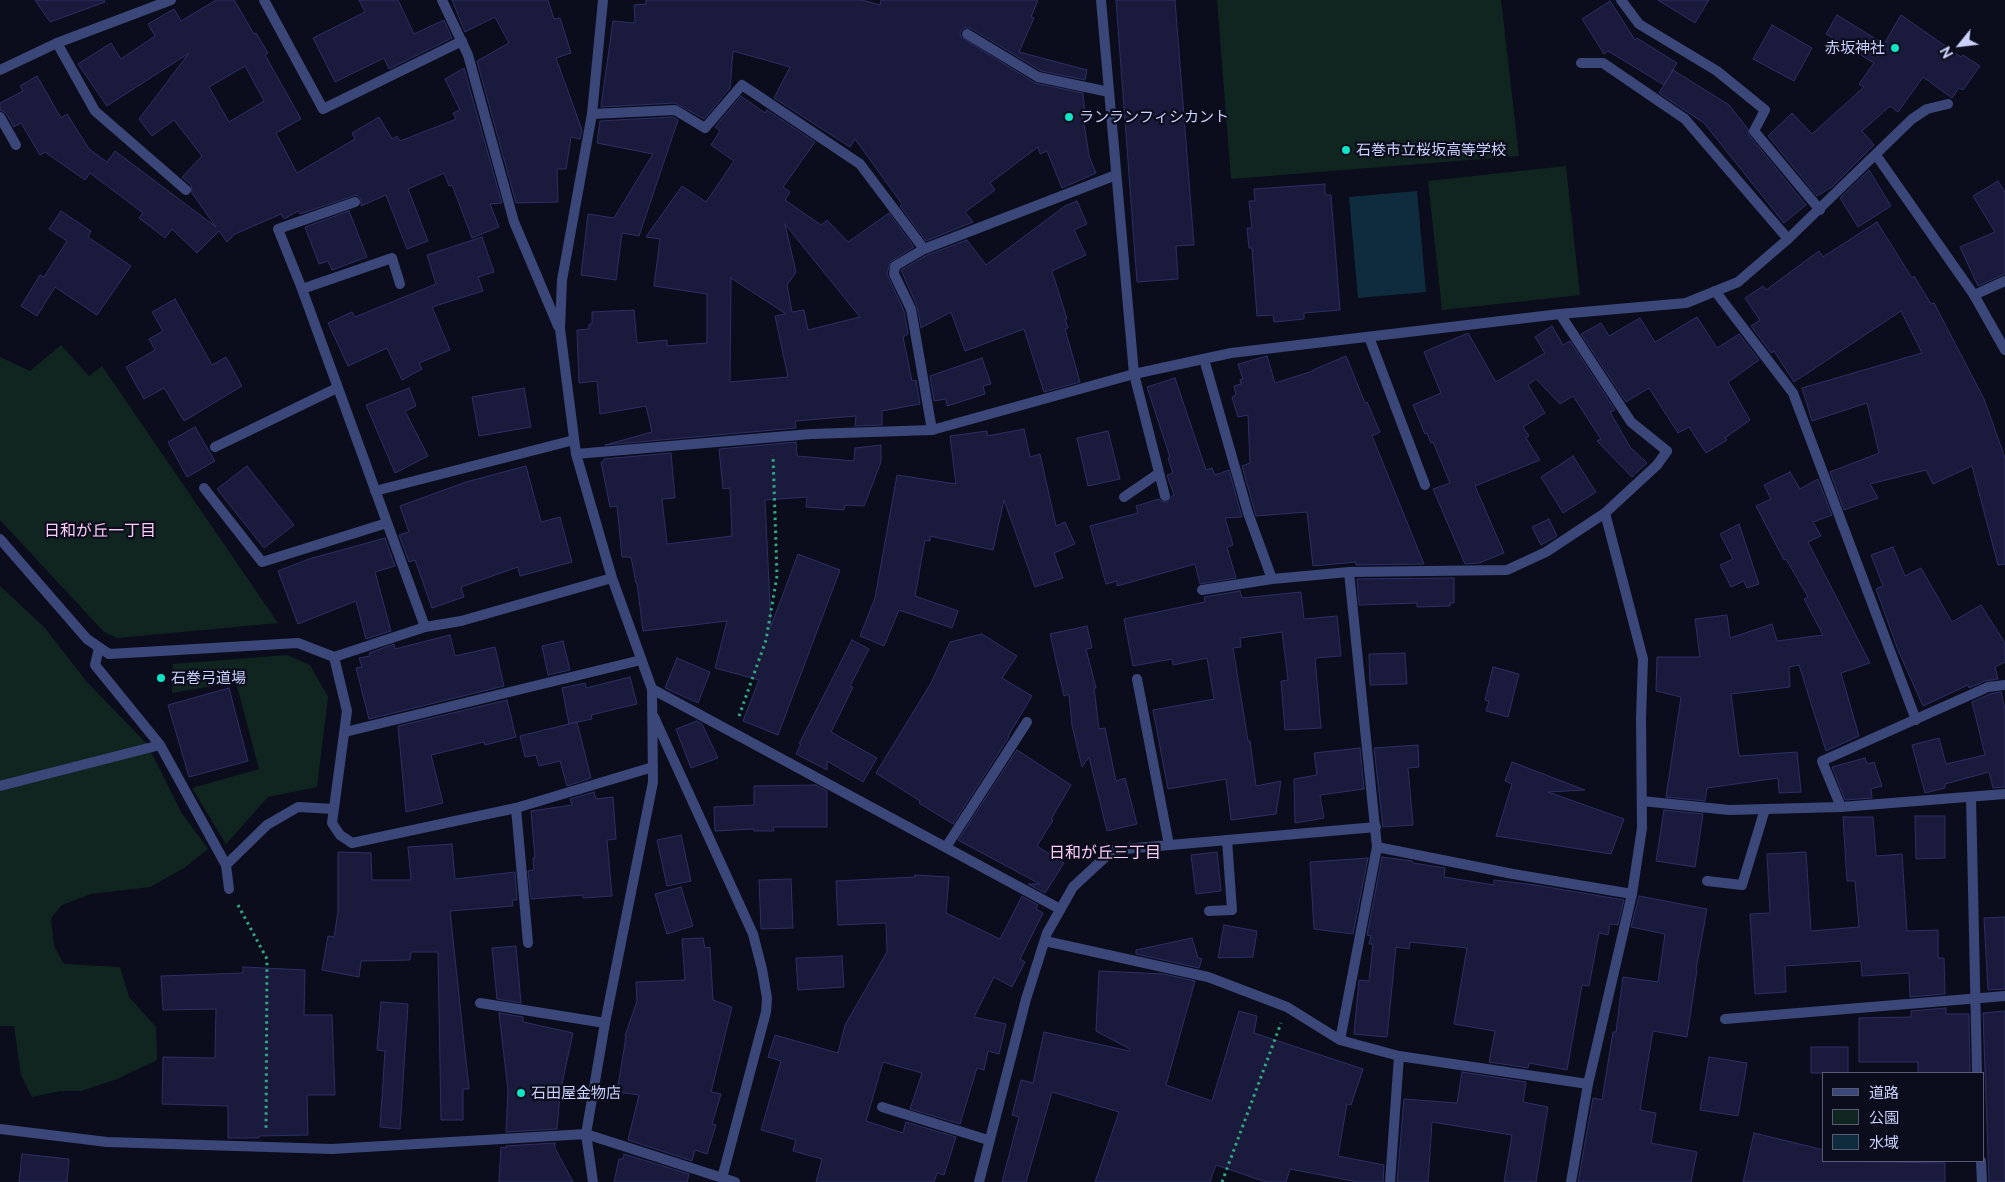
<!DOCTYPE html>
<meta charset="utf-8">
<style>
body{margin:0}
#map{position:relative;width:2005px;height:1182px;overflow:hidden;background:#0c0d1c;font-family:Raleway,"Noto Sans JP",sans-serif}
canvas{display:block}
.legend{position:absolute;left:1822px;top:1072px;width:162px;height:90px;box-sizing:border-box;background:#0c0d1c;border:1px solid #585b76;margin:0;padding:6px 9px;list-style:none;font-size:15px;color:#cad1fc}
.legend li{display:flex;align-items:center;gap:10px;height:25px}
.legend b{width:25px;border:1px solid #585b76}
.north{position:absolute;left:1935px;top:20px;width:50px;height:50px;-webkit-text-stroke:4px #0c0d1c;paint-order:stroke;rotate:241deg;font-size:14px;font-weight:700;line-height:20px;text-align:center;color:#cad1fc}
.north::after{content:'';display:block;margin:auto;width:18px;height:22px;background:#cad1fc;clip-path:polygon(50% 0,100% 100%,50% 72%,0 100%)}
</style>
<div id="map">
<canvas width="2005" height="1182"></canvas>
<ul class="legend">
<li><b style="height:6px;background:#3a4778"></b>道路</li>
<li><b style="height:14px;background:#10251f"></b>公園</li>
<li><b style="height:14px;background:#0e2c3e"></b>水域</li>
</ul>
<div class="north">N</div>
</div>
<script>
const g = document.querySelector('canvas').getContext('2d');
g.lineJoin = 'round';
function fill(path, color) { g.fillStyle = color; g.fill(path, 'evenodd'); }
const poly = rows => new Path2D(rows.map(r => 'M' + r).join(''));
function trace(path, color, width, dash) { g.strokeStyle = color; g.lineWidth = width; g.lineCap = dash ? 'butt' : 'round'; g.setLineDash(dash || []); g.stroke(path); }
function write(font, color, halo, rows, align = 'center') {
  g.font = font + ' Raleway,"Noto Sans JP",sans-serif'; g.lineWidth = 4.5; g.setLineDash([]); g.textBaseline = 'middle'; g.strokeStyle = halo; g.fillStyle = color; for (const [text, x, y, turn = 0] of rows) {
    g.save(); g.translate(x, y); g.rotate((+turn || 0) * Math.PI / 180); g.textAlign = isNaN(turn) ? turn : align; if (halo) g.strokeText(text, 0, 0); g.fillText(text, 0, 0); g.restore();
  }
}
fill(poly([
 [1217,0,1501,0,1519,156,1231,179],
 [1566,166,1580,295,1442,310,1428,181],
 [61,345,89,376,102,366,278,623,117,638,104,632,0,520,0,357,30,371],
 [0,586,44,627,87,682,147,744,181,812,208,849,184,868,150,887,91,894,62,905,51,918,54,946,64,964,120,967,129,997,156,1027,157,1060,117,1079,81,1091,60,1091,32,1097,21,1075,14,1026,0,1026],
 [287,655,310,665,328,697,317,787,268,797,226,844,192,788,259,769,236,682,172,693,173,664]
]), '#10251f');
fill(poly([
 [1417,191,1426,292,1358,298,1349,197]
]), '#0e2c3e');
const building = poly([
 [35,0,104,0,105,2,50,22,35,0],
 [216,0,234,0,254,34,256,33,268,53,265,55,301,119,276,133,297,173,355,139,352,133,379,117,392,139,397,136,400,141,454,120,456,119,453,113,460,110,445,79,464,68,502,203,490,204,499,227,472,238,452,185,449,186,444,173,408,189,428,241,407,249,386,195,361,206,361,199,356,195,300,214,298,211,284,219,281,214,235,234,227,242,219,231,197,253,172,229,165,238,139,218,143,213,90,173,85,180,45,152,40,155,21,123,14,127,6,113,0,110,0,103,23,91,20,86,37,76,61,118,67,114,89,149,107,162,115,151,216,227,192,193,191,185,182,177,202,156,174,120,152,136,139,119,189,53,107,106,78,64,111,43,121,59,155,36,148,24,174,9,181,21,216,0],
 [245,66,264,101,229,122,209,87,245,66],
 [359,0,398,0,414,34,444,20,452,38,389,69,384,58,335,82,313,38,365,12,359,0],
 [452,0,548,0,554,19,560,18,571,53,556,58,582,130,580,139,571,137,566,169,557,169,558,202,516,203,477,61,509,43,495,17,465,32,452,0],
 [646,0,862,0,880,5,881,0,1038,0,1031,17,1034,18,1019,52,1087,70,1085,80,1041,71,970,28,963,28,960,33,961,37,1035,83,1083,93,1085,115,1083,116,1089,156,1096,173,1062,188,1047,151,1040,154,1038,147,990,183,995,190,965,212,973,222,926,241,900,206,902,204,855,139,850,147,774,98,790,67,733,51,730,88,704,119,675,103,601,107,613,21,635,23,634,5,646,4,646,0],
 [1116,0,1175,0,1194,245,1176,246,1178,279,1137,282,1116,0],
 [1658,0,1709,0,1695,23,1658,0],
 [1610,1,1635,40,1637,38,1677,63,1664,85,1608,51,1604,54,1582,19,1610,1],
 [1837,15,1884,44,1901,15,1961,57,1963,55,1980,66,1963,90,1959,88,1952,98,1923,77,1898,112,1890,106,1862,131,1874,145,1832,187,1817,196,1768,136,1792,113,1812,134,1864,87,1859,84,1874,63,1826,34,1837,15],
 [1772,25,1812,48,1794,81,1753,59,1772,25],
 [1673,70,1729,105,1748,129,1749,135,1806,205,1784,223,1704,123,1659,93,1673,70],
 [741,96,765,113,767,110,815,142,783,187,790,192,785,200,821,225,827,220,848,242,889,213,914,247,890,262,887,274,904,311,908,334,903,337,912,381,916,380,920,404,882,411,882,425,855,426,856,416,795,421,796,428,605,445,652,432,646,406,600,414,597,381,579,383,577,330,589,329,589,324,592,324,592,312,634,310,637,343,667,340,667,346,707,343,707,294,654,286,660,239,646,237,682,186,706,202,734,161,711,145,720,131,715,127,741,96],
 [785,224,801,244,860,317,808,330,804,310,792,312,787,285,796,272,785,224],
 [731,278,786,314,775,316,788,377,730,382,731,278],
 [673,117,678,120,639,236,622,233,616,280,581,275,588,214,614,218,653,154,597,143,600,121,673,117],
 [1869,170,1891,206,1858,227,1840,198,1869,170],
 [1998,181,2005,192,2005,274,1978,286,1960,247,1995,232,1973,196,1998,181],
 [1325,184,1325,195,1331,195,1340,310,1304,313,1304,319,1274,322,1273,315,1257,316,1252,248,1249,248,1247,228,1252,228,1249,201,1255,201,1254,189,1325,184],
 [1077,201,1087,224,1074,230,1086,255,1052,271,1067,319,1065,319,1068,328,1065,329,1080,382,1044,392,1024,329,965,351,951,312,921,328,917,306,901,270,927,255,967,240,986,265,1065,206,1077,201],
 [61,211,91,231,88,237,131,266,97,315,55,287,37,316,21,306,40,275,44,277,67,241,49,229,61,211],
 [349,211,367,257,332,270,328,261,319,264,305,227,349,211],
 [1877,222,1912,278,1914,276,1931,304,1934,303,1984,399,2005,458,2005,564,1998,565,1972,466,1933,484,1926,470,1870,484,1878,498,1844,510,1830,472,1879,453,1867,403,1812,421,1802,388,1922,353,1901,311,1794,382,1774,351,1771,353,1751,326,1760,320,1745,298,1763,286,1766,290,1819,251,1823,257,1877,222],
 [482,237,494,272,478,277,483,291,432,307,450,350,419,363,422,369,402,380,387,348,348,366,328,323,352,312,355,317,436,284,427,255,482,237],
 [175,299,212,365,226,357,242,386,184,421,164,388,144,399,126,367,155,350,149,339,163,331,152,312,175,299],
 [1697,317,1717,348,1739,334,1759,360,1728,382,1750,420,1725,438,1727,440,1706,453,1689,427,1678,433,1649,388,1626,402,1581,334,1601,323,1609,336,1640,318,1655,342,1697,317],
 [1552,326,1563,345,1570,341,1615,410,1610,412,1630,447,1647,463,1632,477,1597,441,1601,439,1573,396,1560,404,1536,379,1528,385,1545,413,1523,427,1529,436,1526,438,1540,460,1475,486,1504,553,1479,563,1465,564,1433,489,1450,483,1433,442,1431,443,1427,433,1425,434,1413,405,1441,393,1424,352,1468,333,1496,382,1545,353,1535,337,1552,326],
 [1267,356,1275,383,1313,371,1313,370,1346,356,1365,403,1367,402,1380,432,1372,436,1424,564,1356,565,1356,562,1313,566,1307,512,1256,516,1242,466,1250,463,1248,415,1238,417,1232,397,1236,395,1234,386,1241,384,1240,380,1243,379,1238,364,1267,356],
 [982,358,991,384,983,386,985,394,947,406,946,399,934,401,930,376,982,358],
 [1175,378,1206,470,1212,468,1215,475,1229,470,1242,517,1225,518,1233,545,1227,547,1236,578,1200,584,1195,564,1117,586,1117,581,1106,584,1090,526,1138,513,1136,506,1159,499,1163,502,1167,502,1172,496,1174,495,1167,475,1173,473,1168,458,1170,457,1147,387,1175,378],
 [409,388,416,406,405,411,428,456,395,473,366,405,409,388],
 [524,388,531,427,479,436,472,397,524,388],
 [195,427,215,461,187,477,168,442,195,427],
 [1024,429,1030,457,1040,454,1056,526,1065,522,1075,544,1054,553,1063,578,1035,587,1004,500,993,550,930,536,930,541,925,540,915,596,958,611,952,628,899,610,884,646,860,636,875,598,897,475,956,484,950,436,987,431,987,436,1024,429],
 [1108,431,1120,479,1088,486,1077,438,1108,431],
 [796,442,797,456,854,461,855,448,881,445,881,462,864,506,845,505,844,510,806,507,807,497,765,500,771,626,798,554,840,570,778,735,743,721,759,680,715,668,727,621,643,631,637,583,636,583,631,557,622,557,617,506,610,507,601,462,604,461,604,459,671,453,675,498,662,499,667,544,732,536,730,488,723,489,719,449,796,442],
 [1573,456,1596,492,1563,513,1541,477,1573,456],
 [247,466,294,525,264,548,217,489,247,466],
 [526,466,541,522,560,517,572,562,520,576,518,567,461,587,464,597,432,608,415,560,409,562,399,535,409,532,400,506,466,482,526,466],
 [1790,472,1800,489,1818,479,1832,515,1813,522,1821,536,1808,542,1870,663,1841,673,1859,736,1826,751,1799,665,1789,667,1790,687,1731,694,1739,756,1797,752,1801,792,1779,793,1778,778,1707,788,1705,801,1666,797,1681,697,1656,691,1657,657,1700,657,1695,619,1727,615,1730,638,1772,624,1777,641,1823,635,1804,599,1808,597,1786,559,1784,560,1756,506,1771,499,1764,485,1790,472],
 [1549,519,1557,536,1541,545,1532,527,1549,519],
 [1739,524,1759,584,1747,588,1744,581,1731,587,1720,565,1733,559,1720,534,1739,524],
 [385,538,395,566,375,572,391,631,366,639,356,601,298,624,278,571,309,559,385,538],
 [1893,547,1905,576,1921,568,1952,622,1981,605,2005,643,2005,662,1995,667,1998,679,1985,681,1969,688,1968,685,1923,706,1898,650,1876,589,1883,586,1871,555,1893,547],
 [1454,578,1454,603,1450,603,1450,606,1417,607,1417,603,1359,605,1357,579,1454,578],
 [1240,591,1242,598,1301,592,1304,619,1337,616,1341,656,1315,658,1321,728,1285,730,1281,681,1288,680,1282,632,1240,638,1241,647,1233,648,1248,741,1250,741,1256,786,1281,781,1276,814,1231,820,1226,779,1168,789,1153,710,1214,699,1207,658,1173,665,1172,659,1133,666,1124,619,1205,602,1204,597,1240,591],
 [1087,626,1092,648,1086,649,1096,688,1094,688,1099,729,1105,728,1116,781,1125,778,1137,824,1107,831,1089,757,1082,767,1072,725,1069,694,1064,696,1050,634,1087,626],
 [982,634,1017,656,1002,678,1032,696,1008,736,1009,737,953,824,919,803,920,801,876,773,931,683,950,642,982,634],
 [450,635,455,656,495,647,504,686,369,719,356,668,362,667,359,658,370,656,369,653,394,644,395,649,450,635],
 [852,640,869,649,850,686,853,687,831,732,877,758,863,782,827,761,827,770,796,754,801,744,799,744,852,640],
 [563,641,570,670,548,675,542,646,563,641],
 [1405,653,1407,684,1370,685,1369,654,1405,653],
 [677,658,710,672,698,703,665,688,677,658],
 [1493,667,1519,674,1508,717,1486,711,1489,701,1485,700,1493,667],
 [630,677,637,704,591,715,592,719,569,724,562,688,585,683,586,688,630,677],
 [229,688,248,761,189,777,168,705,229,688],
 [2001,692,2005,709,2005,787,1993,788,1989,772,1945,784,1945,788,1925,793,1912,745,1939,738,1946,764,1985,755,1972,702,1990,694,2001,692],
 [507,700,516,737,485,745,484,742,431,755,443,803,406,812,398,726,507,700],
 [697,721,702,724,718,758,691,768,676,729,697,721],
 [577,722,591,778,567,786,560,761,539,766,536,755,525,757,520,736,577,722],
 [1418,745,1419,767,1408,768,1413,825,1383,827,1374,748,1418,745],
 [1360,748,1364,789,1320,795,1324,818,1295,823,1294,779,1317,775,1314,753,1360,748],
 [1017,750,1071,785,1051,819,1053,820,1037,846,1064,863,1045,893,1028,884,1040,884,958,840,1017,750],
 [1865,758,1867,764,1874,762,1882,786,1871,789,1872,798,1845,800,1832,767,1865,758],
 [1512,762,1585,790,1548,792,1624,819,1611,854,1496,836,1512,784,1505,781,1512,762],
 [816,785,827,791,827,827,773,827,774,831,754,831,754,829,715,831,714,807,754,805,754,786,816,785],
 [594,792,596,799,613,797,616,839,607,840,612,896,583,898,583,895,531,899,528,871,534,870,533,858,535,858,531,811,572,805,570,799,594,792],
 [1664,810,1703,814,1695,867,1656,861,1664,810],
 [1915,816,1945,816,1945,858,1916,859,1915,816],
 [1843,817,1873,817,1876,856,1902,854,1907,931,1938,930,1938,958,1944,958,1945,994,1910,997,1909,973,1862,976,1861,961,1785,966,1786,992,1755,994,1750,914,1770,913,1767,854,1806,852,1811,931,1859,927,1855,881,1847,881,1843,817],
 [681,835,691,881,667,886,657,840,681,835],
 [452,844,455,879,515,872,517,900,512,900,513,906,450,911,469,1089,463,1089,463,1120,441,1120,438,952,411,952,410,960,361,961,359,977,322,970,328,936,334,937,338,912,338,852,371,853,372,880,411,880,408,847,452,844],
 [1217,852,1221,891,1196,894,1191,855,1217,852],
 [1382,857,1412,861,1413,863,1445,868,1444,877,1494,885,1494,880,1535,885,1624,900,1618,925,1610,924,1608,935,1599,933,1589,986,1582,985,1567,1070,1529,1063,1528,1068,1489,1062,1495,1031,1454,1024,1467,948,1410,942,1409,949,1396,947,1387,1037,1354,1034,1359,980,1369,981,1373,944,1369,944,1371,936,1367,935,1382,857],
 [1368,858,1353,934,1314,929,1310,862,1368,858],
 [915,875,949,877,946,913,1000,939,1022,896,1038,905,1036,909,1043,913,1020,959,1025,962,1012,987,994,977,974,1017,1006,1024,999,1054,988,1051,984,1070,977,1068,960,1124,910,1109,922,1073,883,1062,866,1121,903,1133,906,1122,956,1137,944,1175,937,1173,934,1182,816,1182,822,1159,793,1151,796,1140,761,1130,781,1061,768,1057,775,1035,838,1053,845,1025,887,952,886,923,838,925,836,881,915,877,915,875],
 [791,879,793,928,761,929,759,880,791,879],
 [681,887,693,926,667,934,655,894,681,887],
 [1639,896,1707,909,1696,970,1697,970,1687,1037,1653,1031,1640,1110,1656,1113,1651,1143,1697,1152,1691,1182,1578,1182,1593,1098,1602,1100,1613,1032,1616,1032,1623,977,1658,982,1665,934,1631,927,1639,896],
 [2005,917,2005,989,1988,990,1984,918,2005,917],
 [1224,925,1257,931,1253,957,1218,958,1224,925],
 [703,938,705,948,710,947,713,1000,732,1007,711,1092,721,1094,712,1124,716,1125,707,1154,695,1150,692,1161,628,1140,639,1095,617,1092,626,1037,625,1036,637,1001,636,982,685,980,682,939,703,938],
 [1192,938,1198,958,1202,959,1199,968,1136,954,1136,950,1192,938],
 [516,946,521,1003,497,999,492,948,516,946],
 [842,956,844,987,798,990,796,958,842,956],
 [243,967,305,970,304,1015,332,1015,335,1095,307,1095,308,1135,259,1136,259,1138,228,1138,228,1106,162,1104,163,1057,215,1058,216,1009,163,1010,161,976,243,973,243,967],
 [1099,971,1164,974,1195,981,1166,1085,1212,1101,1239,1011,1257,1016,1254,1033,1363,1069,1351,1105,1347,1104,1338,1156,1384,1165,1383,1182,1358,1182,1290,1169,1286,1182,1266,1182,1216,1165,1210,1182,1095,1182,1119,1112,1052,1092,1026,1182,1002,1182,1019,1117,1012,1115,1021,1080,1033,1083,1044,1032,1129,1051,1130,1049,1096,1031,1099,971],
 [381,1002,408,1004,400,1129,380,1127,385,1051,377,1050,381,1002],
 [1946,1008,1946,1014,1969,1014,1970,1073,1918,1073,1918,1062,1859,1062,1859,1018,1911,1017,1911,1011,1946,1008],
 [2005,1011,2005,1182,1989,1182,1983,1013,2005,1011],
 [499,1013,523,1017,523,1022,573,1033,560,1093,557,1129,506,1132,508,1090,499,1013],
 [1811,1047,1848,1047,1848,1073,1811,1073,1811,1047],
 [1709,1057,1747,1063,1738,1116,1700,1110,1709,1057],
 [1462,1072,1526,1082,1523,1102,1548,1107,1536,1182,1504,1182,1512,1135,1432,1122,1428,1182,1397,1182,1404,1099,1457,1103,1462,1072],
 [1754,1133,1824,1150,1824,1161,1945,1163,1945,1182,1743,1182,1754,1133],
 [555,1143,555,1148,573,1182,499,1182,501,1147,506,1148,506,1146,555,1143],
 [22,1154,69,1159,67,1182,19,1182,22,1154],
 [624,1154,689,1174,687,1182,614,1182,619,1159,623,1159,624,1154]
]);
fill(building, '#1a1b3c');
trace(building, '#2d2f66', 1);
trace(poly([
 [739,716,766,640,777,576,773,455],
 [238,905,267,959,266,1131],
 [1222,1182,1281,1023]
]), '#33a784', 3, [2.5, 4]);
trace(poly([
 [264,0,323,109,462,41],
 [1621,0,1639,24,1717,71,1765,110,1754,131,1820,210],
 [967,34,1038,77,1109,92],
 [57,43,95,111,186,190],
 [1581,63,1603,63,1685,119,1788,239],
 [592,114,675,110,705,128,742,85,860,164,924,249],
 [0,117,16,145],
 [355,202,278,229,302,289,425,627],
 [302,289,392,258,400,284],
 [1715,291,1793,393,1916,720],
 [1974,295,2005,281],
 [1369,337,1425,485],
 [1204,359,1248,513,1272,579,1349,572,1507,570,1546,552,1605,513,1657,465,1667,451],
 [1134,374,1165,496],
 [932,430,911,309,894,274,895,266,924,249,1116,175],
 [215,447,337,388],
 [204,488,262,562,387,523],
 [375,491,574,440],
 [1124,497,1159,473],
 [1202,590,1272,579],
 [99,648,95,665,160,745,226,865],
 [1137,679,1169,845],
 [345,732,641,660],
 [0,786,160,745],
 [1971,797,1977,1073],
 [1841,807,1822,761,1988,687,2005,685],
 [516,808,528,943],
 [1707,881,1742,885,1765,809],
 [1209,911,1232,910,1227,840],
 [1045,941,1208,977,1287,1007,1340,1040,1373,1049,1399,1056,1588,1084],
 [480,1003,605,1023],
 [1340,1040,1377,847,1349,572],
 [882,1107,988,1140],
 [1981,1161,1982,1182],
 [1390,1182,1399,1056],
 [1571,1182,1588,1084,1632,894,1642,828,1641,718,1643,659,1605,513]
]), '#3a4778', 10);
trace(poly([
 [442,0,468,55,514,222,558,326],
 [1101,0,1134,374],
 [0,70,57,43,171,0],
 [1876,155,1974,295,2005,350],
 [1560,314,1631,422,1667,451],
 [576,454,811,434,932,430,1134,374,1231,353,1560,314,1686,303,1738,282,1788,239,1912,119,1927,109,1948,104],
 [0,539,87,639,109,654,298,643,334,657,425,627,461,621,612,578],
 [334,657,347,711,332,823,340,835,352,843,516,808,653,767],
 [652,689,1060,909],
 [654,717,753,934,762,969,767,998,766,1012,722,1178],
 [1642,801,1729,810,1841,807,2005,794],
 [946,847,1027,722],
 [1377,847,1513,874,1632,894],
 [229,889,226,865,267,825,298,807,334,809],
 [1725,1019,2005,996],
 [0,1129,107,1142,332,1149,586,1134,735,1182],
 [593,1182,586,1134,605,1023,653,782,652,689,612,578,576,454,560,329,562,280,592,114,603,0],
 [979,1182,1026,999,1047,933,1073,887,1113,850,1376,827]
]), '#3a4778', 10);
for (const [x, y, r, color] of [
 [1895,48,5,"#0de5c6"],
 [1069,117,5,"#0de5c6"],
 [1346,150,5,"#0de5c6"],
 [161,678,5,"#0de5c6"],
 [521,1093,5,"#0de5c6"]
]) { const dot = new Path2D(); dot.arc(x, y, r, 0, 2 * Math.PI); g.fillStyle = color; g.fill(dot); trace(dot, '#0c0d1c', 2); }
write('15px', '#cad1fc', '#0c0d1c', [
 ["赤坂神社",1885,48,"right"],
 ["ランランフィシカント",1079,117],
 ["石巻市立桜坂高等学校",1356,150],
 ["石巻弓道場",171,678],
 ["石田屋金物店",531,1093]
], 'left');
write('16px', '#fcccf6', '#0c0d1c', [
 ["日和が丘一丁目",100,531],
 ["日和が丘三丁目",1105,853]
]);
</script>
